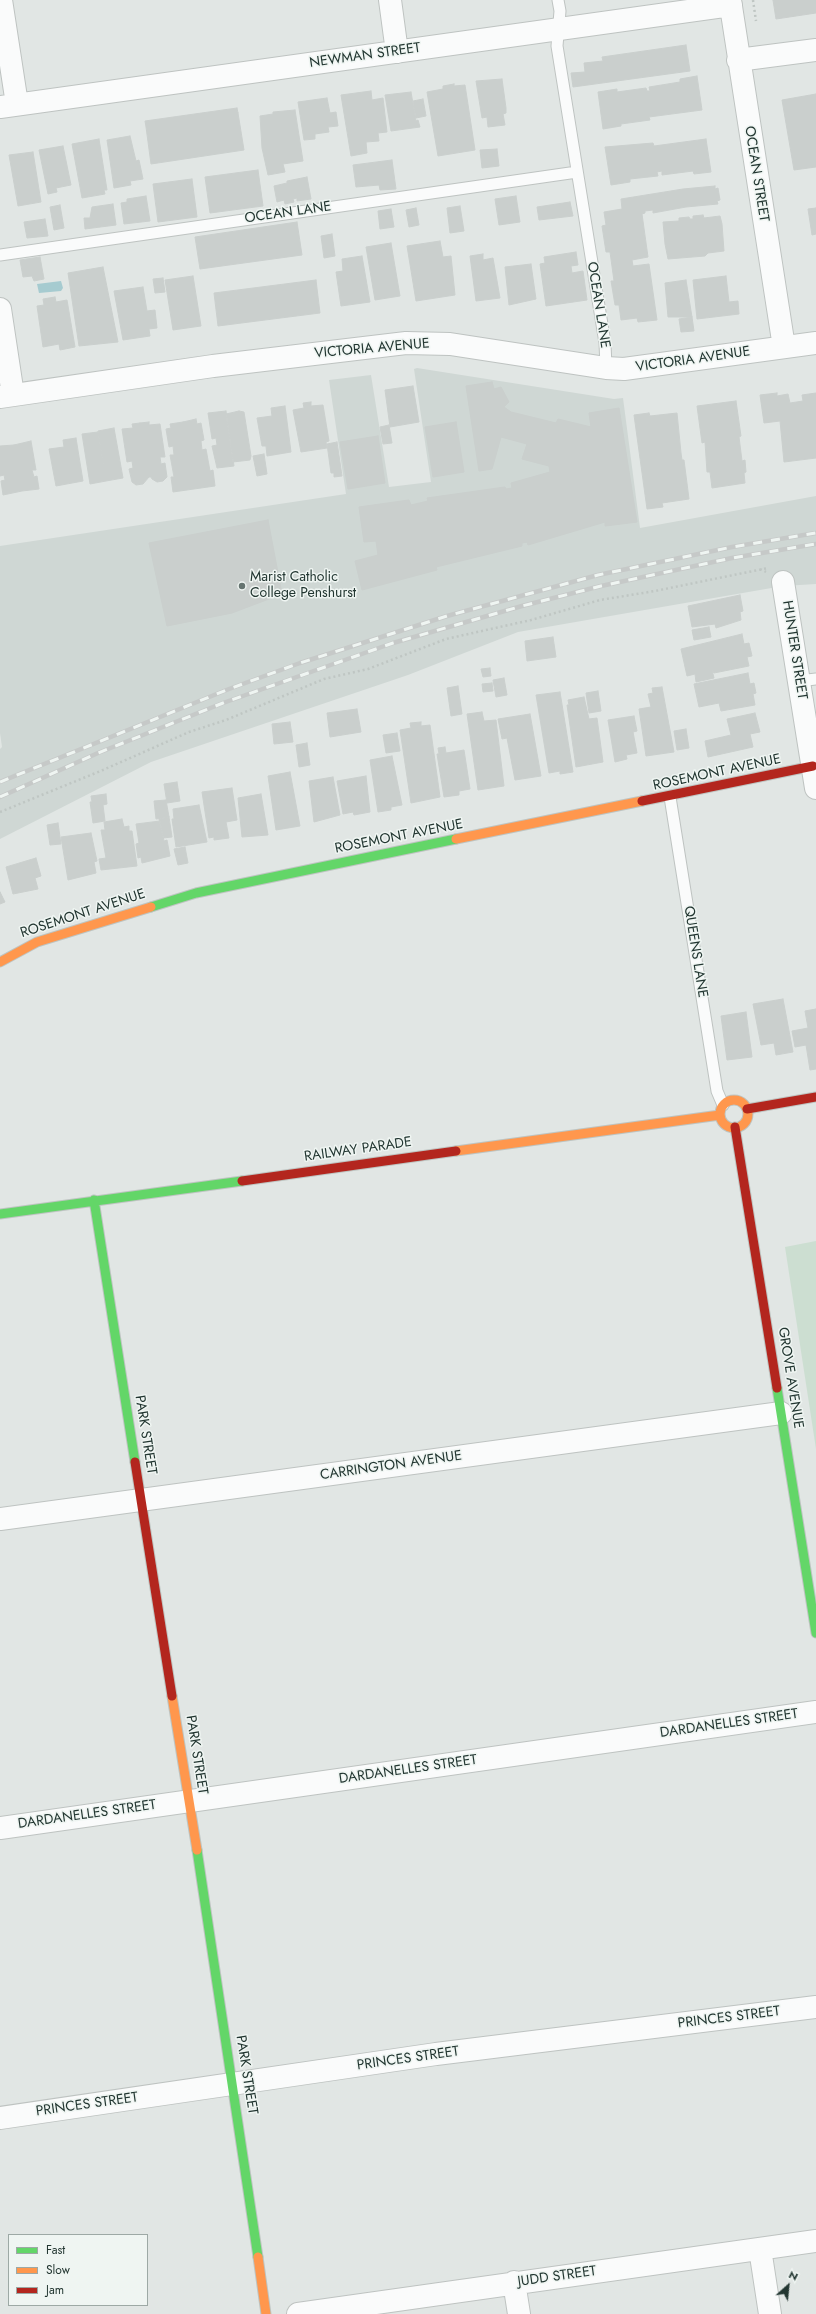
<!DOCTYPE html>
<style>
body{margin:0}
#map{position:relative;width:816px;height:2314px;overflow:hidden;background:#e1e6e4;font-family:Jost,sans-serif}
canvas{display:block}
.legend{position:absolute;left:8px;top:2234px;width:140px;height:72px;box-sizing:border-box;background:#eff5f2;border:1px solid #9da9a5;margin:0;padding:5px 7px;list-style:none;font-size:12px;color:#223631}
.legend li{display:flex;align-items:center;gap:8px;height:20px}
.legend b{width:20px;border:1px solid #9da9a5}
.north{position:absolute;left:768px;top:2266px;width:40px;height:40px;-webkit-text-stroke:3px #eff5f2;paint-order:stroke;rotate:27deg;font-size:11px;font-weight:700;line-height:16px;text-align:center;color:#223631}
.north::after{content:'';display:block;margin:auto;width:14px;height:18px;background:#223631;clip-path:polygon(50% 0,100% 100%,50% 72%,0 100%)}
</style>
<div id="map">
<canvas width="816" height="2314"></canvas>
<ul class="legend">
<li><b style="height:5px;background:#63d668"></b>Fast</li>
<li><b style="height:5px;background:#ff974d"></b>Slow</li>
<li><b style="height:5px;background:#b3261e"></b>Jam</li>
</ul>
<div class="north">N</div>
</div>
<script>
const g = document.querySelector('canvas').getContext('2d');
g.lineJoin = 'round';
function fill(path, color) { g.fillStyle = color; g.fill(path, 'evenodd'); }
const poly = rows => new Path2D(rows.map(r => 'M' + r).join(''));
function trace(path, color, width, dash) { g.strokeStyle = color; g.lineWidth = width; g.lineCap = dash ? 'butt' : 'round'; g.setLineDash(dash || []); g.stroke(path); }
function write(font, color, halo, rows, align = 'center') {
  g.font = font + ' Jost,sans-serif'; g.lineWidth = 3; g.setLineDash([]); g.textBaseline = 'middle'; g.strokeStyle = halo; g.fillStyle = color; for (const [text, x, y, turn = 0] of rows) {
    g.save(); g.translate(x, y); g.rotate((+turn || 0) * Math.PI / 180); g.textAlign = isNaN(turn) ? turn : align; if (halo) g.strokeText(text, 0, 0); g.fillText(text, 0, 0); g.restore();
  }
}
fill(poly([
 [417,368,614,399,623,398,640,528,816,496,816,584,783,586,518,632,408,675,151,762,0,839,0,749,2,747,0,733,0,546,346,494,329,380,371,375,389,487,431,482,414,369]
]), '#cfd7d4');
fill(poly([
 [816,1241,816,1449,785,1247]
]), '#ccded1');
fill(poly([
 [61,281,63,288,61,291,39,293,37,284]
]), '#a6cbd0');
const building = poly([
 [773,0,816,0,816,13,776,19,773,0],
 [686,45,690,71,573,87,571,73,585,72,584,63,603,61,602,57,686,45],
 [697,76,702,110,649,117,650,120,621,124,621,126,603,129,598,92,617,89,617,92,646,88,647,91,650,91,649,87,680,82,680,79,697,76],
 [502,79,506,108,506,113,503,114,505,125,488,127,487,117,482,118,476,81,502,79],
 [454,84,454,86,465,85,475,150,438,156,427,92,443,89,443,86,454,84],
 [371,91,372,100,383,98,387,132,378,133,379,141,366,142,367,153,351,156,341,95,371,91],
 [411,92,416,121,418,120,420,127,391,131,385,95,411,92],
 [816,94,816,167,794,170,782,100,816,94],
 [327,98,330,113,336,112,338,126,328,127,329,132,315,134,315,139,304,140,298,102,327,98],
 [423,99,426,116,416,118,413,101,423,99],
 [237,108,238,113,146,127,145,121,237,108],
 [295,110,303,161,283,164,285,172,268,175,262,148,260,116,273,114,273,112,295,110],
 [238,113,244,150,151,164,146,127,238,113],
 [130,136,136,161,139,160,143,179,130,181,131,185,114,188,107,140,130,136],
 [99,139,107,190,104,190,105,194,82,198,72,144,99,139],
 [706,139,711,172,694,174,693,171,662,175,662,171,657,172,658,176,630,179,630,182,611,185,605,147,653,143,654,146,706,139],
 [63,146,71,185,56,188,57,192,48,194,39,150,63,146],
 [497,149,499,166,482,168,480,150,497,149],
 [33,152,41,202,18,206,9,155,33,152],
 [392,160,396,189,380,190,379,185,356,187,353,165,392,160],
 [258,170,263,206,210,213,205,177,258,170],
 [307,177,311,199,297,201,297,198,293,199,294,202,285,204,284,200,277,202,274,186,287,183,287,181,307,177],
 [192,179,197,217,158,222,153,184,192,179],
 [715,186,715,189,718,188,720,200,717,201,718,204,686,207,653,213,653,210,645,211,645,213,642,214,648,257,632,260,633,266,649,264,657,320,638,322,637,318,621,320,619,305,615,305,611,281,614,281,610,252,606,252,602,226,606,225,604,212,622,209,621,199,683,189,715,186],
 [146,196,150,221,124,224,121,203,127,202,127,199,146,196],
 [516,196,520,222,499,225,495,199,516,196],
 [570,202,573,216,539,220,537,207,570,202],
 [113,204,116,225,85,229,84,218,90,218,92,207,113,204],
 [60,205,64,228,54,230,50,207,60,205],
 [460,206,464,231,450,233,447,208,460,206],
 [416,208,419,225,409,227,406,210,416,208],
 [816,208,816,234,812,235,808,209,816,208],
 [391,209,394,227,380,229,378,211,391,209],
 [703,215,704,218,720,216,722,224,724,251,708,253,705,256,668,259,665,244,663,222,679,221,679,218,689,217,690,219,693,219,693,216,703,215],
 [45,219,48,236,27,238,24,222,45,219],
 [297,222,302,255,200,269,195,237,297,222],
 [332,234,335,256,324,258,321,236,332,234],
 [440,241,443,257,451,256,455,295,416,301,407,246,440,241],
 [391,243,400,296,375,300,366,247,391,243],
 [576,252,578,265,571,266,572,273,583,271,587,300,546,306,540,264,545,263,544,257,576,252],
 [483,254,483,260,493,258,500,298,476,301,470,256,483,254],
 [362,256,370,302,341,306,336,272,343,271,342,259,362,256],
 [40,257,44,279,34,281,32,276,23,277,20,260,40,257],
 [531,264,536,299,509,305,505,267,531,264],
 [103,267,118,342,79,346,68,273,103,267],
 [193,276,201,326,173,330,165,280,193,276],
 [726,276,729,302,738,301,739,314,697,319,693,280,726,276],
 [163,278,165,292,155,293,153,279,163,278],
 [316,280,320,313,218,326,214,293,316,280],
 [686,280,692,317,668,317,665,283,686,280],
 [143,287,147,311,155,310,157,328,149,329,150,336,123,340,114,291,143,287],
 [55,297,56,302,67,300,75,347,60,350,59,344,43,347,37,306,44,305,43,299,55,297],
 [692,317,694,331,681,332,679,319,692,317],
 [492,382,494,389,501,387,509,402,504,407,511,412,556,423,558,419,591,427,589,413,619,408,637,522,605,526,605,522,528,545,527,542,522,543,522,546,436,567,437,570,362,590,355,561,378,555,376,541,364,542,359,507,409,500,411,505,428,501,427,498,505,487,506,489,512,488,511,483,550,472,549,466,522,459,527,444,501,437,492,469,479,471,466,386,492,382],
 [413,386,419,422,390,427,385,390,413,386],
 [777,393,777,396,788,394,790,403,803,401,802,395,816,393,816,458,784,462,780,421,764,423,760,395,777,393],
 [736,401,741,436,739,437,742,461,745,460,746,472,744,473,745,483,712,488,710,472,707,472,705,442,702,443,697,406,736,401],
 [311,402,311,406,323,405,329,441,326,442,327,448,301,452,293,410,304,408,303,403,311,402],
 [285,406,291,452,267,456,266,446,262,446,257,418,272,416,271,408,285,406],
 [226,411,234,466,217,468,212,446,217,445,216,438,212,439,208,413,226,411],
 [239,411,244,412,251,456,250,460,233,462,226,414,239,411],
 [649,413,650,416,677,413,681,453,682,460,684,460,689,499,662,503,663,507,647,509,634,415,649,413],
 [196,419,197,424,201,423,204,440,201,441,202,450,206,449,210,471,213,470,215,486,194,489,183,422,196,419],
 [149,422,149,425,160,424,165,457,160,457,161,464,165,463,167,477,163,481,157,482,152,479,151,477,149,477,140,423,149,422],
 [183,422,194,489,173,492,171,477,174,477,170,455,174,455,173,446,169,447,166,429,171,428,170,424,183,422],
 [456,422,464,472,433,477,425,427,456,422],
 [140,423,149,477,143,484,136,485,132,482,129,469,133,468,132,461,127,462,122,429,133,428,132,424,140,423],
 [389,425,392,443,383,444,380,427,389,425],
 [114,428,123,478,106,481,98,431,114,428],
 [98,432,106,481,90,484,82,434,98,432],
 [378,436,385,483,348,489,340,442,378,436],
 [76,438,83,481,56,486,49,449,64,447,63,440,76,438],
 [31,441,36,470,32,470,34,477,37,476,39,489,22,491,14,445,31,441],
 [337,442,342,476,334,477,334,473,331,473,327,444,337,442],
 [14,445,22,491,3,495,1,481,5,480,4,475,0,476,0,446,14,445],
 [264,454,267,474,257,476,253,456,264,454],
 [268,520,282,594,232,613,167,626,149,543,268,520],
 [740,595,743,611,740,612,741,620,716,628,715,624,692,627,688,606,740,595],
 [709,627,711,637,694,640,692,630,709,627],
 [742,634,744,644,749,643,752,656,747,657,749,666,714,673,712,670,714,678,696,682,695,674,687,676,681,649,742,634],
 [553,637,556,657,527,661,525,641,553,637],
 [490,668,491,676,483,677,481,669,490,668],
 [748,673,750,684,754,683,756,693,753,694,755,705,721,711,719,703,699,707,694,684,748,673],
 [504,678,507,695,496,697,493,680,504,678],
 [492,683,493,691,483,692,482,684,492,683],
 [458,686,462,714,451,716,447,688,458,686],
 [662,687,674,752,646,756,639,709,651,707,648,694,653,693,652,688,662,687],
 [598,691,601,711,589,713,586,693,598,691],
 [560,692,573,772,560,774,560,771,549,773,536,695,560,692],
 [584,697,589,719,597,718,603,762,576,767,567,705,569,705,568,700,584,697],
 [357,709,361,732,330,737,327,713,357,709],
 [482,712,484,721,496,720,504,786,478,790,467,714,482,712],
 [755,713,760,732,750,734,753,747,708,757,705,741,731,735,727,719,755,713],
 [530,714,541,776,515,780,507,738,502,739,498,719,530,714],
 [634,716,637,731,633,732,637,753,626,755,627,759,615,762,608,720,634,716],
 [290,722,293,742,274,744,272,724,290,722],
 [421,722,421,726,430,725,440,797,411,803,400,730,411,728,410,723,421,722],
 [686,729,689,748,677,750,674,731,686,729],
 [397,733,400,751,386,753,383,735,397,733],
 [307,743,310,765,299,767,296,745,307,743],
 [445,747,446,753,464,750,470,789,459,791,459,795,444,797,437,754,439,754,438,748,445,747],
 [392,756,402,805,391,807,391,810,378,812,370,760,392,756],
 [290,772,300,826,276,830,268,776,290,772],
 [366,776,370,812,354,815,353,812,343,814,337,781,366,776],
 [333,777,340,815,314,822,309,781,333,777],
 [177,782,180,801,167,803,164,784,177,782],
 [232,788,237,820,226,822,229,838,214,840,214,837,209,838,202,792,232,788],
 [106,794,107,804,103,805,105,821,93,823,90,802,92,802,91,796,106,794],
 [261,794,268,835,242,837,238,798,261,794],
 [166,800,169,817,156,819,154,801,166,800],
 [199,805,207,842,176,847,172,819,174,819,173,809,199,805],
 [169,817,172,837,163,838,159,819,169,817],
 [122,819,124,827,129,826,129,831,132,831,137,866,101,870,99,859,106,858,101,830,105,830,104,822,122,819],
 [160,821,164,841,167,840,170,856,142,863,141,857,138,858,136,844,139,843,136,824,160,821],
 [58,823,61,844,50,845,47,825,58,823],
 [91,833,97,861,94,862,96,873,68,880,61,837,91,833],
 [185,847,188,863,178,865,174,849,185,847],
 [36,858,41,876,35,878,38,889,13,894,6,867,36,858],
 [0,892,5,902,0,904,0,892],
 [783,999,793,1052,776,1055,774,1043,761,1045,753,1004,783,999],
 [816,1009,816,1069,810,1070,806,1045,795,1047,792,1031,808,1028,805,1011,816,1009],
 [746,1012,752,1057,727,1060,721,1016,746,1012]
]);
fill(building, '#cacfcd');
trace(building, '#cacfcd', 1);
const lane = poly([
 [558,0,560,11,557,46,605,343,606,368],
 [0,255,577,172],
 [799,681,816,679],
 [670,797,717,1091,723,1105]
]);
const street = poly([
 [1,0,17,104],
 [390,0,397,52],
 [730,0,784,347],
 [738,60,816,50],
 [0,107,731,5],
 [0,309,13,395],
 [0,397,213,366,406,343,450,344,606,368,624,369,816,343],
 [783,582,816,788],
 [0,1519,781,1413],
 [0,1828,816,1712],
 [0,2118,436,2054,816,2007],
 [760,2249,770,2314],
 [514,2282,519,2314],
 [298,2314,816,2241]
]);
const fast = poly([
 [151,907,196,893,456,839],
 [94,1200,135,1462],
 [0,1214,242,1181],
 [777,1388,816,1633],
 [197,1850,258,2257]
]);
const slow = poly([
 [456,839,642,801],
 [0,962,37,942,151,907],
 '720 1114a14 14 0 1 1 28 0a14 14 0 1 1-28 0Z',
 [456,1151,720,1115],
 [172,1696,197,1850],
 [258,2257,266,2314]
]);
const jam = poly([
 [642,801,813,766],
 [747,1109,816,1097],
 [735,1127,777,1388],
 [242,1181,456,1151],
 [135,1462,172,1696]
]);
trace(lane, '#bec3c1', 13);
trace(street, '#bec3c1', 24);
trace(fast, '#bec4c1', 11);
trace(slow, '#bec4c1', 11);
trace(jam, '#bec4c1', 11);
trace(poly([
 [753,0,756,21],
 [760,569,766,572],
 [0,812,103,770,189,732,226,720,324,679,368,669,446,639,531,620,600,600,655,591,768,568]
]), '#bfc6c3', 2.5, [2, 3]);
trace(lane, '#fafbfb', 11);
trace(street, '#fafbfb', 22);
trace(fast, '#63d668', 9);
trace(slow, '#ff974d', 9);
trace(jam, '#b3261e', 9);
const rail = poly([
 [0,782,229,689,300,663,447,616,598,575,732,547,816,533],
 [0,797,98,753,223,703,393,643,522,606,601,586,732,558,816,544]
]);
trace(rail, '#c6c9c8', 4.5);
trace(rail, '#eff5f2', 3, [9]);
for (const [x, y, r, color] of [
 [242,586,4,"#657470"]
]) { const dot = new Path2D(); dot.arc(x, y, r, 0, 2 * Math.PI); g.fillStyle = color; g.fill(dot); trace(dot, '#eff5f2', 1.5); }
write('14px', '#223631', '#eff5f2', [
 ["NEWMAN STREET",365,56,-8],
 ["OCEAN STREET",756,174,81],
 ["OCEAN LANE",288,213,-8],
 ["OCEAN LANE",598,305,81],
 ["VICTORIA AVENUE",372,349,-5],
 ["VICTORIA AVENUE",693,360,-8],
 ["HUNTER STREET",794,650,81],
 ["ROSEMONT AVENUE",717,773,-12],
 ["ROSEMONT AVENUE",399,837,-11],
 ["ROSEMONT AVENUE",83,914,-18],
 ["QUEENS LANE",695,952,81],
 ["RAILWAY PARADE",358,1150,-8],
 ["GROVE AVENUE",790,1378,81],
 ["PARK STREET",145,1435,81],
 ["CARRINGTON AVENUE",391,1466,-8],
 ["DARDANELLES STREET",729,1724,-8],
 ["PARK STREET",196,1755,81],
 ["DARDANELLES STREET",408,1770,-8],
 ["DARDANELLES STREET",87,1815,-8],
 ["PRINCES STREET",729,2018,-7],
 ["PRINCES STREET",408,2059,-8],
 ["PARK STREET",246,2075,81],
 ["PRINCES STREET",87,2105,-8],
 ["JUDD STREET",557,2277,-8]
]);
write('14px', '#223631', '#eff5f2', [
 ["Marist Catholic",250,578],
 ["College Penshurst",250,594]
], 'left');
</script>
